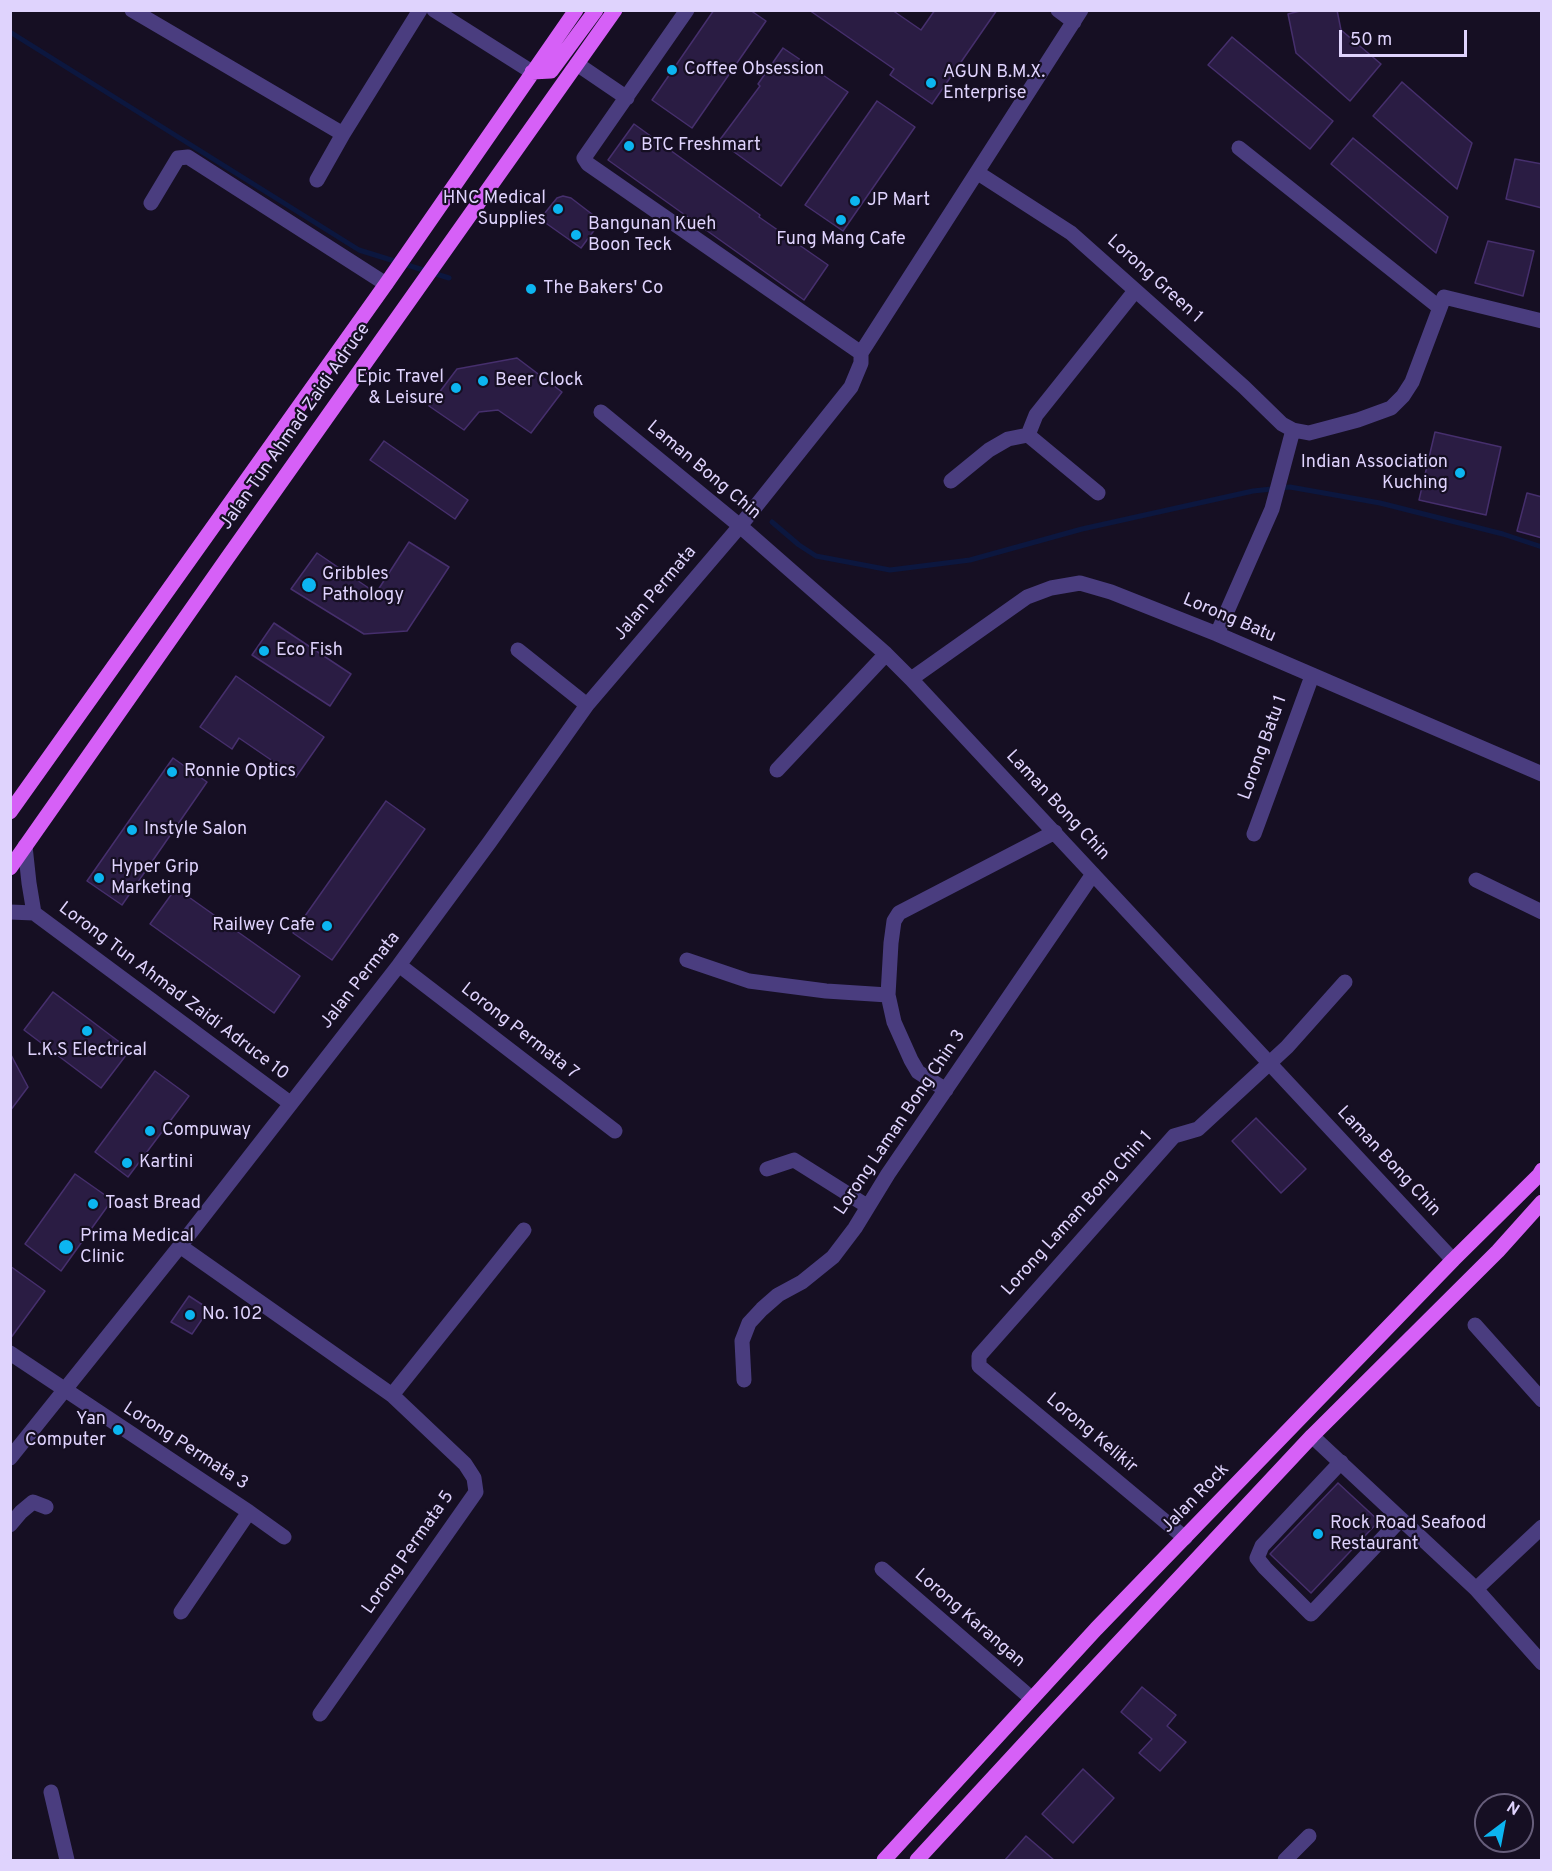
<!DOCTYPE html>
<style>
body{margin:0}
#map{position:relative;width:1552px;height:1871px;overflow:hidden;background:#160f23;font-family:Overpass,sans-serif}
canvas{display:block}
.frame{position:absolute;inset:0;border:12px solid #dfd3fd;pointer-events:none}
.north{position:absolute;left:1474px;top:1793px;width:60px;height:60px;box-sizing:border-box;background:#160f23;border:2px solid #665d7a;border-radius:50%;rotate:32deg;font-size:16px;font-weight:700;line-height:24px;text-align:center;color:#dfd3fd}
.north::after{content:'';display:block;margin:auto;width:21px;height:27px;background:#0cb5f0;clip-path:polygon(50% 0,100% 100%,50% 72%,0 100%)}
.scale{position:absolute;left:1339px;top:30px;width:128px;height:27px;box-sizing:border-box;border:3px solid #dfd3fd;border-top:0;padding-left:8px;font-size:18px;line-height:21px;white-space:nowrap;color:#dfd3fd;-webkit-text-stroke:4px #160f23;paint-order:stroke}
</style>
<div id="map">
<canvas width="1552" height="1871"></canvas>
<div class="frame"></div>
<div class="north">N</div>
<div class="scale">50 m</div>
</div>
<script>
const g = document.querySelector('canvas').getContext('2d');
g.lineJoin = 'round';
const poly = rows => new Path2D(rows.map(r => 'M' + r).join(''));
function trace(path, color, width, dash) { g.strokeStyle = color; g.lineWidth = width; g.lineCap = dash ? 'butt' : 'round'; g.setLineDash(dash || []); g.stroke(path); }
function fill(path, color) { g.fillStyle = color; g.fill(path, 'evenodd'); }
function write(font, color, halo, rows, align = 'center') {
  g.font = font + ' Overpass,sans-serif'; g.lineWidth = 4.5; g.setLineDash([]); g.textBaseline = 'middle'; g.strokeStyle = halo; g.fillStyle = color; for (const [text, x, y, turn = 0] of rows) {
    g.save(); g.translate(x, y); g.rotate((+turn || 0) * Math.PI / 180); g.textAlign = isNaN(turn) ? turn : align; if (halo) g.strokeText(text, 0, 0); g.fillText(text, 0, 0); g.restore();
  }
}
trace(poly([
 [10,32,359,250,449,278],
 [772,522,799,545,816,556,890,570,970,560,1082,529,1253,491,1290,487,1380,503,1503,534,1542,547]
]), '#0c173f', 5);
const building = poly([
 [714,10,750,10,766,21,692,128,652,100,714,10],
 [809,10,892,10,921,30,935,10,997,10,932,104,890,75,894,69,809,10],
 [1304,10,1337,10,1341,30,1381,64,1350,101,1296,53,1288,14,1304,10],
 [1232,37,1333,121,1310,149,1208,65,1232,37],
 [783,48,848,92,781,186,719,141,760,86,758,84,783,48],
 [1402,82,1472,143,1457,189,1373,116,1402,82],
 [877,101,915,127,843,231,805,205,877,101],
 [634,124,760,215,759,217,828,265,804,300,608,160,634,124],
 [1353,138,1448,217,1436,253,1331,164,1353,138],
 [1515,159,1542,164,1542,208,1506,199,1515,159],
 [563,196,571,198,601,221,581,248,540,219,557,198,563,196],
 [1488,241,1534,251,1523,296,1475,283,1488,241],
 [517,358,562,392,531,433,498,410,479,412,464,430,429,406,457,369,517,358],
 [1435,432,1501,447,1486,515,1419,500,1435,432],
 [384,441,468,500,455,519,370,460,384,441],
 [1527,493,1542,497,1542,538,1517,531,1527,493],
 [409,542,449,567,407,631,364,634,291,589,317,553,376,593,409,542],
 [274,623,351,674,330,706,252,655,274,623],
 [236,676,324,737,296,777,239,738,232,749,200,727,236,676],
 [173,758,207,782,122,905,87,881,173,758],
 [386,801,425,829,332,960,293,933,386,801],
 [176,888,300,976,274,1013,150,924,176,888],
 [53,992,130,1050,101,1088,24,1030,53,992],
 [10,1053,28,1087,10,1111,10,1053],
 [155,1071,189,1096,128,1177,95,1152,155,1071],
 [1256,1118,1306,1169,1281,1193,1232,1141,1256,1118],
 [75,1174,112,1200,61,1271,25,1244,75,1174],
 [10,1266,45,1291,10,1339,10,1266],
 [189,1296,209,1309,192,1334,171,1322,189,1296],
 [1338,1483,1379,1521,1311,1593,1270,1554,1338,1483],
 [1142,1687,1176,1715,1167,1726,1186,1742,1160,1771,1139,1753,1152,1739,1121,1712,1142,1687],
 [1083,1769,1114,1798,1073,1843,1042,1814,1083,1769],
 [1026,1836,1054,1860,1005,1860,1026,1836]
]);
fill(building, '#2a1c43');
trace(building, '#462f6d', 1.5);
trace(poly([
 [132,10,343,134],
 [434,10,532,72],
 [687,10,584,158,588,164,861,353],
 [1058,10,1074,22],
 [577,64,627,98],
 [1239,148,1440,308],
 [978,173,1071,233,1244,387,1282,424,1293,430,1309,433,1358,420,1391,408,1403,396,1412,382,1444,297,1542,321],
 [317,180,343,134,420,10],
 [151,203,178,158,188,157,386,284],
 [601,412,740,526,886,654,911,679,1453,1260],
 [1028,435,1036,415,1135,291],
 [1028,435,1098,493],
 [951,481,989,450,1008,439,1028,435],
 [1217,634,1272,509,1293,430],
 [518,650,587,705],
 [911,679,1027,597,1051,588,1080,583,1111,592,1217,634,1542,774],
 [777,770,886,654],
 [1254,834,1312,676],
 [25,846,29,883,34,913],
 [1476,880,1542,912],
 [10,912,34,913,290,1103],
 [687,960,749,981,826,991,888,995],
 [399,965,615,1131],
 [946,1090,918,1072,911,1060,894,1022,888,995,891,943,894,921,899,913,1055,832],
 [767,1169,794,1160,867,1206],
 [180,1246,392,1395,465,1464,474,1478,476,1492,320,1714],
 [1475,1325,1542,1400],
 [10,1353,249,1512,284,1537],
 [744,1380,742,1341,749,1323,762,1309,778,1295,802,1282,833,1257,855,1228,888,1174,1093,874],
 [392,1395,524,1230],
 [1312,1436,1476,1589,1542,1663],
 [10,1458,180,1246,399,965,489,843,587,705,740,526,851,387,861,363,861,353,1081,10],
 [1341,1462,1262,1546,1257,1558,1265,1568,1311,1614,1401,1519],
 [10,1525,21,1512,33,1502,46,1507],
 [1185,1538,979,1366,979,1356,1174,1136,1198,1129,1287,1047,1345,982],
 [882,1569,1031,1698],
 [1476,1589,1542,1527],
 [181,1612,249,1512],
 [51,1792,67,1860],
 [1285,1860,1309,1836]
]), '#4a3d7f', 15);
trace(poly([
 [532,72,551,71,596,10],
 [10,812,386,284,576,10],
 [10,868,228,557,615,10],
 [884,1860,1096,1629,1453,1260,1539,1175,1542,1170],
 [917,1860,1048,1718,1312,1436,1498,1251,1542,1202]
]), '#d660f7', 15);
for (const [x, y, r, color] of [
 [672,70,6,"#0cb5f0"],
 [931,83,6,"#0cb5f0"],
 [629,146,6,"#0cb5f0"],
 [855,201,6,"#0cb5f0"],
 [558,209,6,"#0cb5f0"],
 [841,220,6,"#0cb5f0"],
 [576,235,6,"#0cb5f0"],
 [531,289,6,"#0cb5f0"],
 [483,381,6,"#0cb5f0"],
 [456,388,6,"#0cb5f0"],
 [1460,473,6,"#0cb5f0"],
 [309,585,8,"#0cb5f0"],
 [264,651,6,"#0cb5f0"],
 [172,772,6,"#0cb5f0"],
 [132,830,6,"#0cb5f0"],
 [99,878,6,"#0cb5f0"],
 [327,926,6,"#0cb5f0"],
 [87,1031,6,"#0cb5f0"],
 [150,1131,6,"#0cb5f0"],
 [127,1163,6,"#0cb5f0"],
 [93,1204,6,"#0cb5f0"],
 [66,1247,8,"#0cb5f0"],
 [190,1315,6,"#0cb5f0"],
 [118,1430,6,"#0cb5f0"],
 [1318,1534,6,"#0cb5f0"]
]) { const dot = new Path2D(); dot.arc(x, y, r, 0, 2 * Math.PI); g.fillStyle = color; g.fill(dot); trace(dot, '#160f23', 2); }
write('18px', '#dfd3fd', '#160f23', [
 ["Coffee Obsession",684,70],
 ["AGUN B.M.X.",943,73],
 ["Enterprise",943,94],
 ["BTC Freshmart",641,146],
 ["HNC Medical",546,199,"right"],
 ["Supplies",546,220,"right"],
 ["JP Mart",867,201],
 ["Bangunan Kueh",588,225],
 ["Boon Teck",588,246],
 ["Fung Mang Cafe",841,240,"center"],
 ["The Bakers' Co",543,289],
 ["Epic Travel",444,378,"right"],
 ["& Leisure",444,399,"right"],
 ["Beer Clock",495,381],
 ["Indian Association",1448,463,"right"],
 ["Kuching",1448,484,"right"],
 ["Gribbles",322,575],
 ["Pathology",322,596],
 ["Eco Fish",276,651],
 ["Ronnie Optics",184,772],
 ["Instyle Salon",144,830],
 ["Hyper Grip",111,868],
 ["Marketing",111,889],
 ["Railwey Cafe",315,926,"right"],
 ["L.K.S Electrical",87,1051,"center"],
 ["Compuway",162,1131],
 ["Kartini",139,1163],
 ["Toast Bread",105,1204],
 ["Prima Medical",80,1237],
 ["Clinic",80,1258],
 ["No. 102",202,1315],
 ["Yan",106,1420,"right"],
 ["Computer",106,1441,"right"],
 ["Rock Road Seafood",1330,1524],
 ["Restaurant",1330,1545]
], 'left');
write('18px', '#dfd3fd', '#160f23', [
 ["Lorong Green 1",1154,280,42],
 ["Jalan Tun Ahmad Zaidi Adruce",296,427,-55],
 ["Laman Bong Chin",703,471,40],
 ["Jalan Permata",656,594,-50],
 ["Lorong Batu",1229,619,23],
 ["Lorong Batu 1",1264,748,-70],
 ["Laman Bong Chin",1057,806,47],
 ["Jalan Permata",361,981,-52],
 ["Lorong Tun Ahmad Zaidi Adruce 10",173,992,37],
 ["Lorong Permata 7",519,1032,38],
 ["Lorong Laman Bong Chin 3",901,1123,-56],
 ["Laman Bong Chin",1388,1162,47],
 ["Lorong Laman Bong Chin 1",1078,1214,-48],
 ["Lorong Kelikir",1091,1434,40],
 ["Lorong Permata 3",185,1447,33],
 ["Jalan Rock",1196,1499,-46],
 ["Lorong Permata 5",409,1553,-55],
 ["Lorong Karangan",969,1619,41]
]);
</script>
